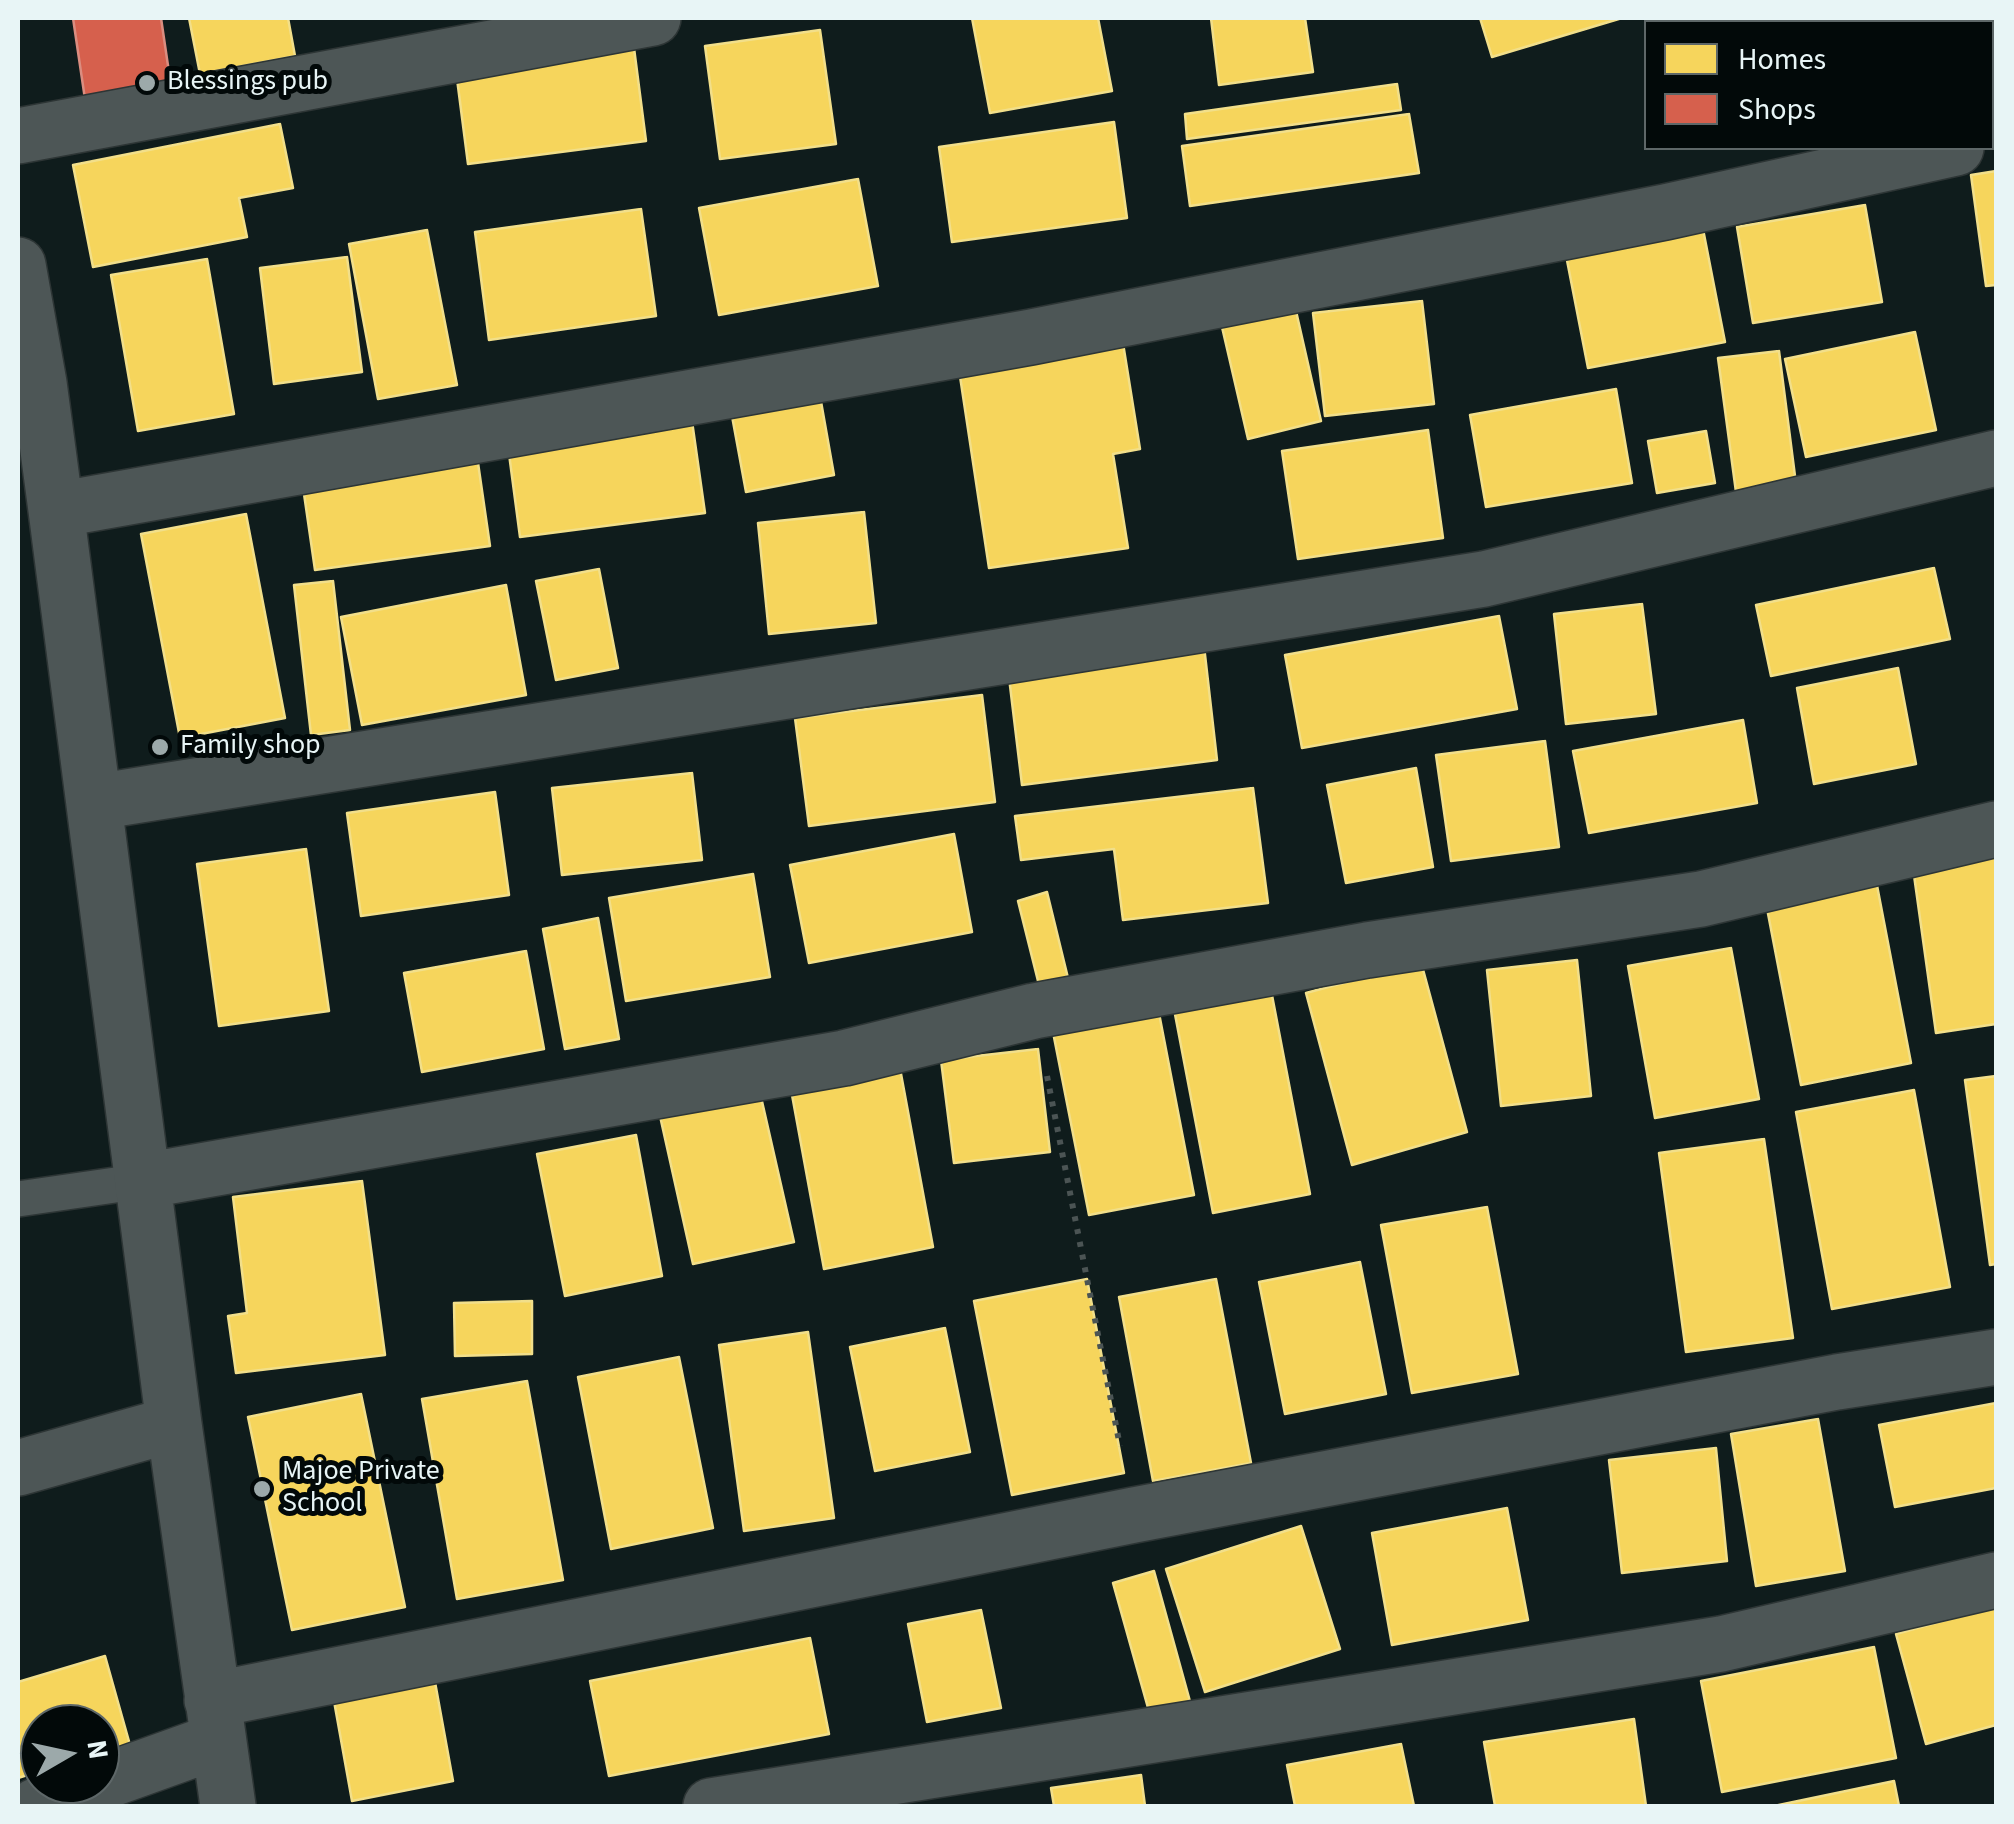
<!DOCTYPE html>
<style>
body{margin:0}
#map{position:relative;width:2014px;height:1824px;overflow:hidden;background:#0f1c1c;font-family:"Source Sans 3",sans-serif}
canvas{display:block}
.frame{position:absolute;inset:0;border:20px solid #e8f5f6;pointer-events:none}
.legend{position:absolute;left:1644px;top:20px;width:350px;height:130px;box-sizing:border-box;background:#020909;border:2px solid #5e6768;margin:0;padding:12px 18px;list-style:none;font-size:30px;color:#e8f5f6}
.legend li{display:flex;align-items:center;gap:20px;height:50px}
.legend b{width:50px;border:2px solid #5e6768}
.north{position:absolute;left:20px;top:1704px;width:100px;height:100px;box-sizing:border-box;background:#020909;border:2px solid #5e6768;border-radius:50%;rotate:81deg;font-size:28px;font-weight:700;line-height:40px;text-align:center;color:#e8f5f6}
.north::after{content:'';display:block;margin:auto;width:35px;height:45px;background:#9ca9aa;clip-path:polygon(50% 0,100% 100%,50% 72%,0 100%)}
</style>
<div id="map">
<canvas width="2014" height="1824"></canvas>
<div class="frame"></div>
<ul class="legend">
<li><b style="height:28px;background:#f6d55c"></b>Homes</li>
<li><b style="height:28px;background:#d6604d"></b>Shops</li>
</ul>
<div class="north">N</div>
</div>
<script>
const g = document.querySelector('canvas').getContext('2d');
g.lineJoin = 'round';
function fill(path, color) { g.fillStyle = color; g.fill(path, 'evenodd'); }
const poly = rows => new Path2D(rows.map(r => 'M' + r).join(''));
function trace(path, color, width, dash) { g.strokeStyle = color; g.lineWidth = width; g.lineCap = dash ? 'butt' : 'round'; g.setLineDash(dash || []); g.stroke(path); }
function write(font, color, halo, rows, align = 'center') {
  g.font = font + ' "Source Sans 3",sans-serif'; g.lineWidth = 10; g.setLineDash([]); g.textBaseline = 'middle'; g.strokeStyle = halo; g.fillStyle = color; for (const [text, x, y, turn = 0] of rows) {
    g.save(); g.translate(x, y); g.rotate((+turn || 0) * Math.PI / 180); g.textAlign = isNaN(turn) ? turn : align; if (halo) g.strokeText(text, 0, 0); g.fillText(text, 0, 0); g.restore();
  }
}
const homes = poly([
 [189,18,288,18,295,56,200,74,189,18],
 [972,18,1098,18,1112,91,990,113,972,18],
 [1211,18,1305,18,1313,72,1219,85,1211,18],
 [1480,18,1622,18,1492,57,1480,18],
 [1727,18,1922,18,1923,22,1727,22,1727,18],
 [820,30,836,144,720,159,705,46,820,30],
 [634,48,646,141,468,164,456,71,634,48],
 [1397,84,1401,110,1187,139,1185,114,1397,84],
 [1409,114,1419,173,1190,206,1182,146,1409,114],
 [1114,122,1127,218,952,242,939,147,1114,122],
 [280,124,293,188,239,198,247,237,93,267,73,165,280,124],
 [1996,171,1996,285,1986,286,1971,175,1996,171],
 [858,179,878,286,719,315,699,208,858,179],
 [1865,205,1882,302,1753,323,1737,227,1865,205],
 [641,209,656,316,489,340,475,232,641,209],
 [1702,224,1725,342,1588,368,1565,250,1702,224],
 [427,230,457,385,378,399,349,244,427,230],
 [347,257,362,372,274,384,260,268,347,257],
 [207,259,234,414,138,431,111,275,207,259],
 [1422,301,1434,404,1325,416,1313,313,1422,301],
 [1296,311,1321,421,1248,439,1222,327,1296,311],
 [1915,332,1936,430,1806,457,1785,359,1915,332],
 [1122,337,1140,449,1113,454,1128,548,989,568,958,363,1122,337],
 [1779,351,1796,484,1736,492,1718,358,1779,351],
 [814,362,834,475,746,492,725,378,814,362],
 [1616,389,1632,483,1486,507,1470,415,1616,389],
 [690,407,705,513,520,537,506,431,690,407],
 [1428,430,1443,538,1298,559,1282,451,1428,430],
 [1706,431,1715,483,1657,493,1648,441,1706,431],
 [476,449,490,546,315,570,301,473,476,449],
 [864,512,876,623,769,634,758,523,864,512],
 [246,514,285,718,180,738,141,534,246,514],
 [1934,568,1950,639,1771,676,1756,605,1934,568],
 [599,569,618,668,556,680,536,581,599,569],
 [333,581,350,730,311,735,294,585,333,581],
 [506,585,526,695,362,725,341,617,506,585],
 [1642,604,1656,714,1566,724,1554,614,1642,604],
 [1499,616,1517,709,1302,748,1285,655,1499,616],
 [1204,646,1217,760,1022,785,1008,669,1204,646],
 [1898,668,1916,764,1814,784,1797,688,1898,668],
 [982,695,995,802,809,826,795,718,982,695],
 [1743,720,1757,803,1589,833,1573,751,1743,720],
 [1545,741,1559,847,1451,861,1436,755,1545,741],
 [1416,768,1433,867,1346,883,1327,785,1416,768],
 [692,773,702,860,562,875,552,788,692,773],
 [1253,788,1268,903,1123,920,1114,849,1021,860,1015,816,1253,788],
 [495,792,509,895,361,916,347,813,495,792],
 [954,834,972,932,809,963,790,865,954,834],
 [306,849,329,1011,219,1026,197,864,306,849],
 [1996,857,1996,1024,1936,1033,1913,868,1996,857],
 [753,874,770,977,626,1001,609,898,753,874],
 [1875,875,1911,1063,1801,1085,1765,898,1875,875],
 [1047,892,1068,978,1039,985,1018,901,1047,892],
 [598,918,619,1039,565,1049,543,929,598,918],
 [1731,948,1759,1099,1655,1118,1628,966,1731,948],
 [526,951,544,1049,422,1072,404,973,526,951],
 [1577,960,1591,1096,1501,1106,1487,970,1577,960],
 [1421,962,1467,1132,1352,1165,1306,993,1421,962],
 [1271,990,1310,1194,1213,1213,1174,1009,1271,990],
 [1158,1008,1194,1195,1089,1215,1052,1027,1158,1008],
 [1038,1049,1050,1152,954,1163,941,1060,1038,1049],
 [899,1063,933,1247,824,1269,790,1084,899,1063],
 [756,1075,794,1242,693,1264,656,1098,756,1075],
 [1996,1076,1996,1264,1990,1265,1965,1080,1996,1076],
 [1914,1090,1950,1287,1832,1309,1796,1112,1914,1090],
 [636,1135,662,1276,565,1296,537,1154,636,1135],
 [1764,1139,1793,1338,1686,1352,1659,1153,1764,1139],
 [362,1181,385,1355,236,1373,228,1316,247,1313,233,1197,362,1181],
 [1487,1207,1518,1374,1412,1393,1381,1225,1487,1207],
 [1360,1262,1386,1394,1285,1414,1259,1282,1360,1262],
 [1087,1279,1124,1473,1012,1495,974,1301,1087,1279],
 [1216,1279,1251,1463,1153,1481,1119,1297,1216,1279],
 [532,1301,532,1354,455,1356,454,1303,532,1301],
 [945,1328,970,1452,875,1471,850,1347,945,1328],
 [808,1332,834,1518,744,1531,719,1345,808,1332],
 [679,1357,713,1528,611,1549,578,1377,679,1357],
 [527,1381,563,1580,457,1599,422,1399,527,1381],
 [361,1394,405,1607,292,1630,248,1417,361,1394],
 [1996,1403,1996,1488,1895,1507,1879,1425,1996,1403],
 [1818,1419,1845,1571,1756,1586,1731,1434,1818,1419],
 [1716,1448,1727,1561,1622,1573,1609,1460,1716,1448],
 [1507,1508,1528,1620,1392,1645,1372,1533,1507,1508],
 [1301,1526,1340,1649,1205,1692,1166,1569,1301,1526],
 [1154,1571,1191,1705,1150,1715,1113,1583,1154,1571],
 [1996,1606,1996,1725,1926,1744,1896,1634,1996,1606],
 [981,1610,1001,1708,927,1722,908,1624,981,1610],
 [810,1638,829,1734,609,1776,590,1681,810,1638],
 [1874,1647,1896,1758,1722,1792,1701,1681,1874,1647],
 [105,1656,130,1745,100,1754,100,1724,40,1724,40,1771,18,1778,18,1682,105,1656],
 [435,1682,453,1781,352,1801,334,1701,435,1682],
 [1634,1719,1646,1806,1495,1806,1484,1742,1634,1719],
 [1401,1744,1414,1806,1295,1806,1287,1765,1401,1744],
 [1141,1775,1145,1806,1054,1806,1051,1788,1141,1775],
 [1894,1781,1899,1806,1774,1806,1894,1781]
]);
fill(homes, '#f6d55c');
trace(homes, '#f2df8a', 2.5);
const shops = poly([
 [73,18,161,18,172,93,86,106,73,18]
]);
fill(shops, '#d6604d');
trace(shops, '#db8d80', 2.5);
const lane = poly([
 [18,1199,143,1181]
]);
const street = poly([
 [18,136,653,18],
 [18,265,39,383,56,510,174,1424,228,1806],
 [56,510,1031,337,1665,212,1956,148],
 [96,802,1484,579,1996,458],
 [143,1181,844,1058,1034,1011,1367,950,1701,899,1996,829],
 [18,1468,174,1424],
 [212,1700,1134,1515,1837,1382,1996,1357],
 [100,1783,217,1741],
 [36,1806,98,1784],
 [711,1806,1721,1644,1996,1580]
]);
trace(lane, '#2d3535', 38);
trace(street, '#2d3535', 58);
trace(poly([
 [1047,1076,1120,1446]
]), '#4b5454', 6, [5, 8]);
trace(lane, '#4d5656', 35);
trace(street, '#4d5656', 55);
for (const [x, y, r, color] of [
 [147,83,10,"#9ca9aa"],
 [160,747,10,"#9ca9aa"],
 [262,1489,10,"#9ca9aa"]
]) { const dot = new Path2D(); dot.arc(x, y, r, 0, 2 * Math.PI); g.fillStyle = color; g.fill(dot); trace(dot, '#020909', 4); }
write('28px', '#e8f5f6', '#020909', [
 ["Blessings pub",167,83],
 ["Family shop",180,747],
 ["Majoe Private",282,1473],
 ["School",282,1505]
], 'left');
</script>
